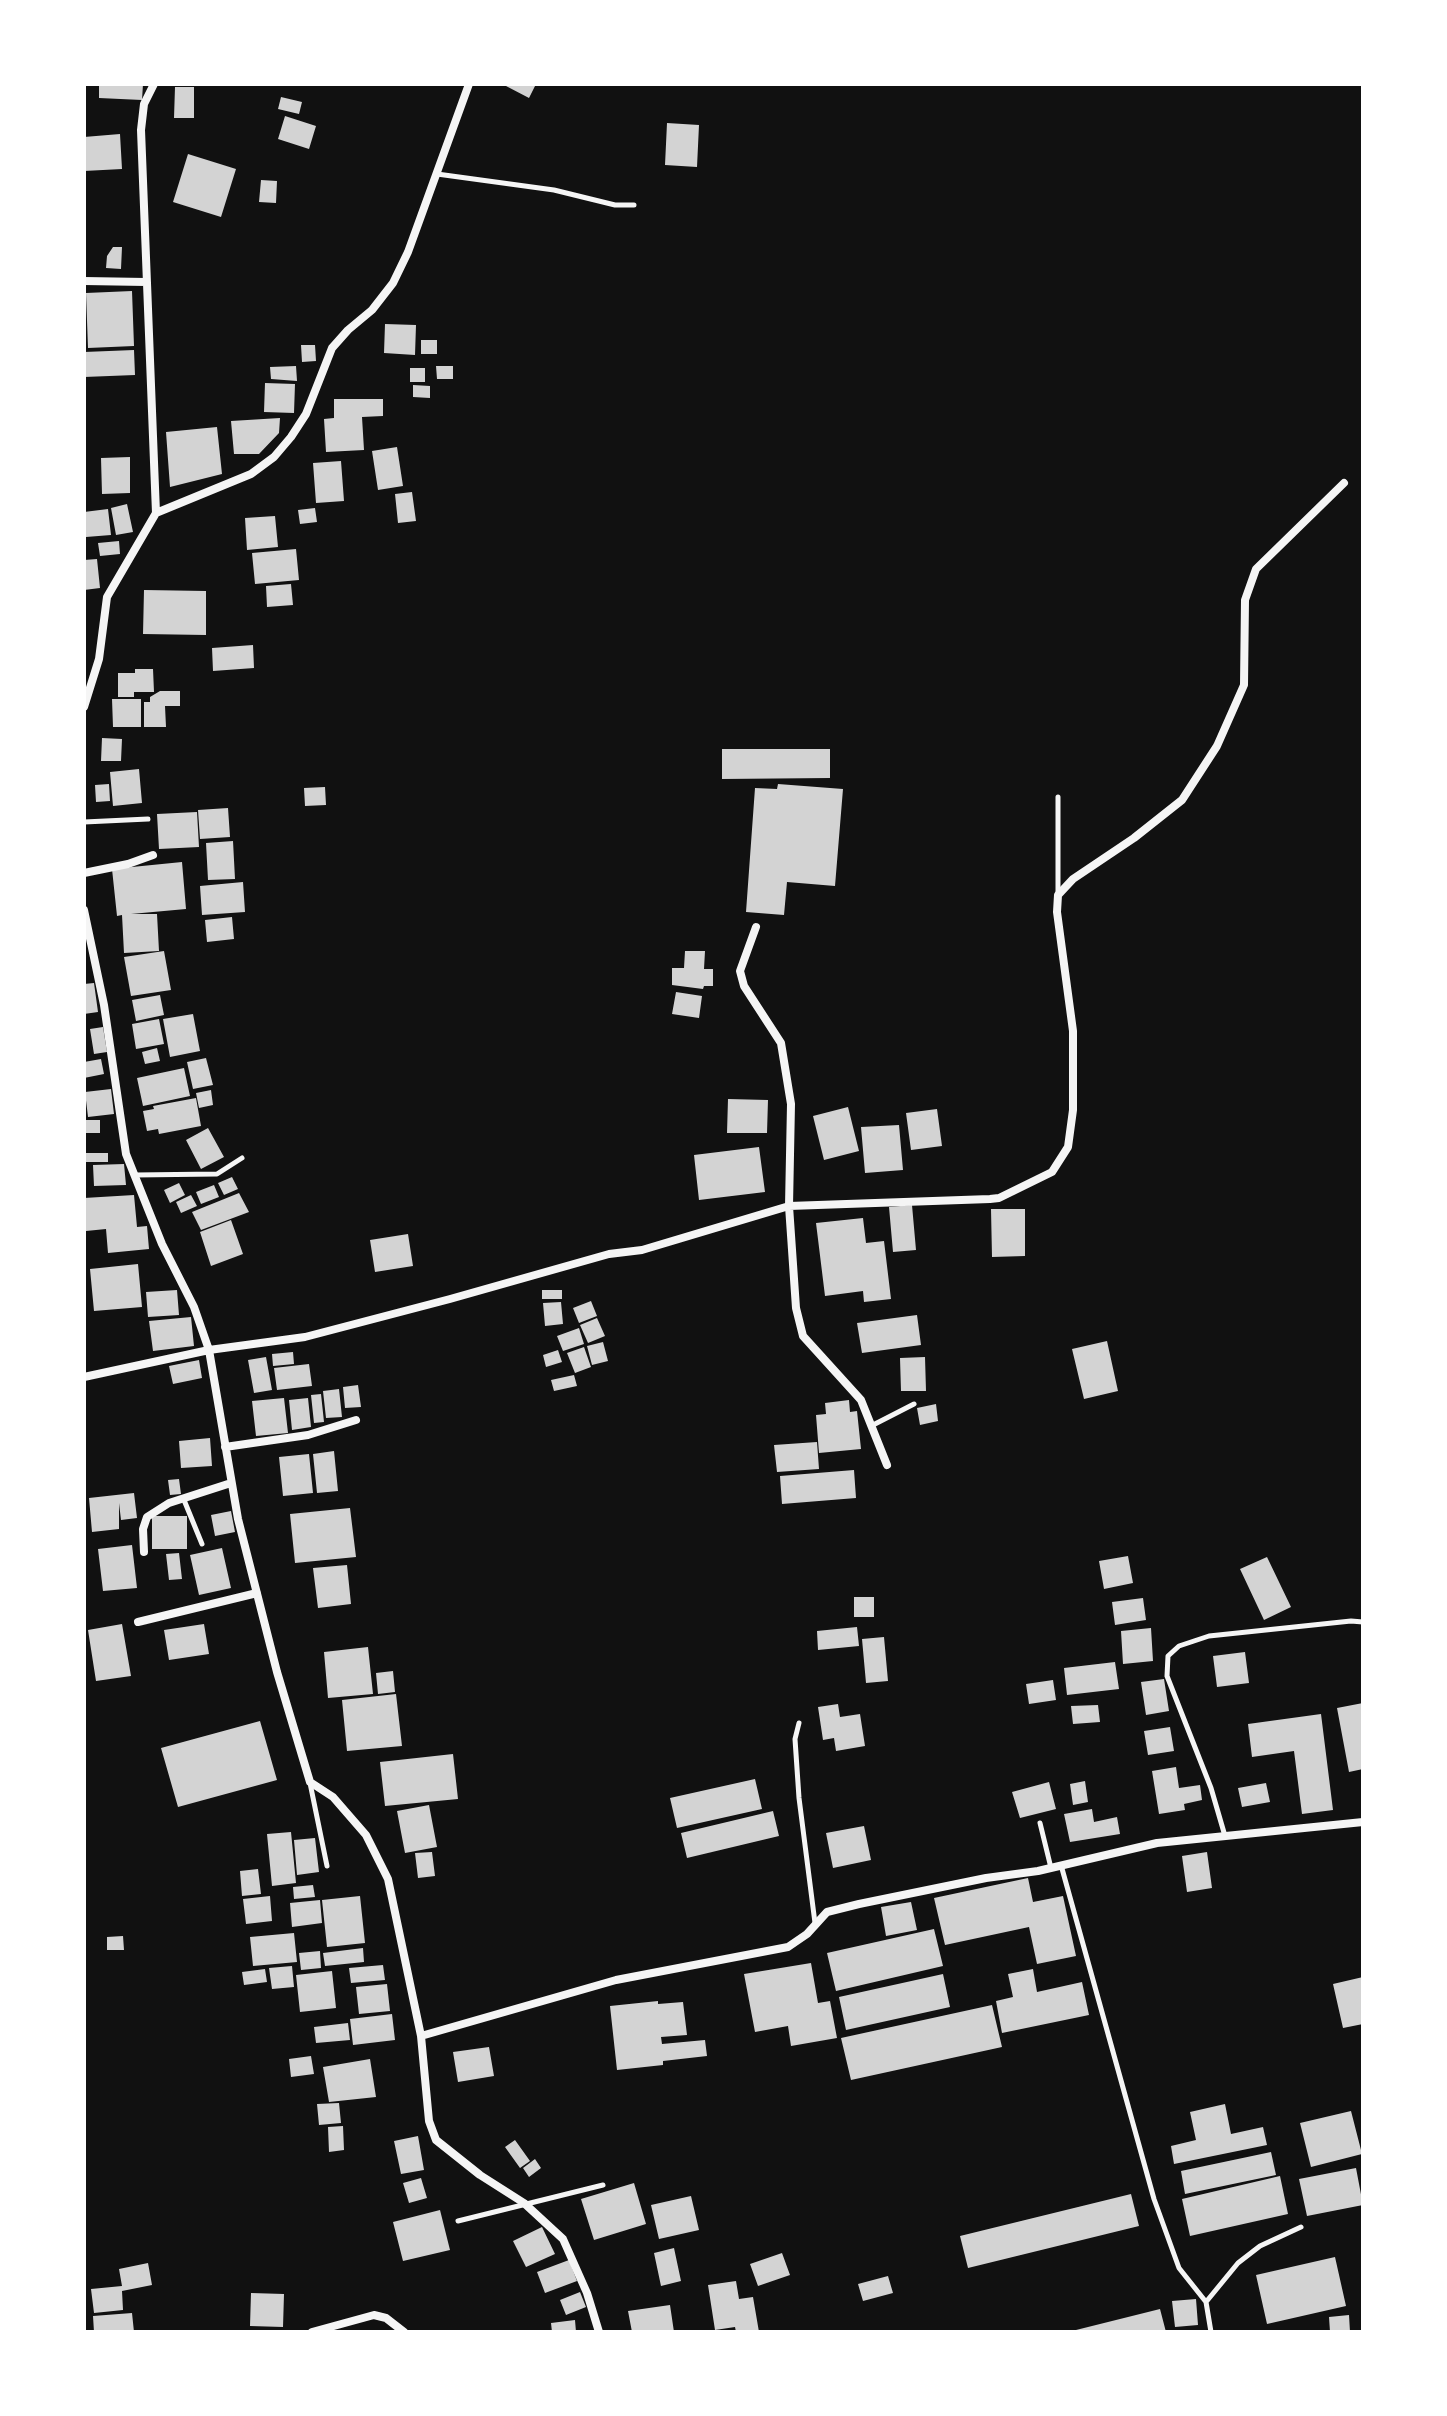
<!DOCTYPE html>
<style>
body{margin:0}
#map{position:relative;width:1447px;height:2416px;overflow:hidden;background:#111;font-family:"Source Serif 4",serif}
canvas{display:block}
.frame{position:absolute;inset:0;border:86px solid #fff;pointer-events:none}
</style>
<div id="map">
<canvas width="1447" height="2416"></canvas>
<div class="frame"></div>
</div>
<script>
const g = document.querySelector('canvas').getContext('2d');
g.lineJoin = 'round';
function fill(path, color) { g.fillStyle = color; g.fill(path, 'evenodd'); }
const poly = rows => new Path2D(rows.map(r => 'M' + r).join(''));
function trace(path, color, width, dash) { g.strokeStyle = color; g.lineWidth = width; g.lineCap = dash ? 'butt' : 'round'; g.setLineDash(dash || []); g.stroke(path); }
fill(poly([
 [99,84,143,84,142,100,99,98],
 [507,84,536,84,529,98,506,86],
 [175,87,194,87,194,118,174,118],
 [281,97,302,102,299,114,278,109],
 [285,116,316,126,309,149,278,139],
 [667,123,699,125,697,167,665,165],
 [120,134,122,169,84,171,84,137],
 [188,154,236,169,221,217,173,202],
 [261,180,277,181,276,203,259,202],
 [113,247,122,247,121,269,106,268,107,256],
 [132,291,134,346,88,348,86,293],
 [385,324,416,325,415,355,384,353],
 [421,340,437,340,437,354,421,354],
 [301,345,315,345,316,361,302,362],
 [134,350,135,375,84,377,84,352],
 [296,366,297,381,271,379,270,367],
 [436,366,453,366,453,379,437,379],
 [410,368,425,368,425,382,410,382],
 [265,383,295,384,294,413,264,412],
 [413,385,430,386,430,398,413,397],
 [334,399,383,399,383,416,362,417,364,450,326,452,324,419,334,418],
 [280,418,279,433,259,454,234,454,231,421],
 [217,427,222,474,170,487,166,432],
 [397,447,403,486,378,490,372,451],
 [130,457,130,493,102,494,101,458],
 [341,461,344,501,316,503,313,463],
 [412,492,416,521,398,523,395,494],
 [127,504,133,532,116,535,111,508],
 [315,508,317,522,300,524,298,510],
 [108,509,111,535,86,537,84,512],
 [275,516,278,547,247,550,245,518],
 [119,541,120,554,100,556,98,543],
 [296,549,299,580,255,584,252,553],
 [97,559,100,588,84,590,84,560],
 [291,584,293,605,267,607,266,586],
 [144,590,206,591,206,635,143,634],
 [253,645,254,668,213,671,212,648],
 [135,669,153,669,154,692,134,692,134,697,118,697,118,673,135,673],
 [160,691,180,691,180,706,165,706,166,727,144,727,144,702,150,702,150,697],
 [112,699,141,699,141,727,113,727],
 [102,738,122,739,121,761,101,761],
 [722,749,830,749,830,778,722,779],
 [139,769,142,803,113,806,110,772],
 [109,784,110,801,96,802,95,785],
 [778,784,843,789,835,886,787,882,784,915,746,912,755,788,777,789],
 [325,787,326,805,305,806,304,788],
 [228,808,230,837,200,839,198,810],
 [197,812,199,847,159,849,157,814],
 [233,841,235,879,208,880,206,843],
 [182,862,186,909,131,914,157,914,159,951,124,953,122,915,117,916,112,869],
 [243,882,245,912,202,915,200,886],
 [232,917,234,939,207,942,205,920],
 [164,951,171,990,131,996,124,957],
 [685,951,705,951,704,969,713,969,713,986,704,986,703,989,672,985,672,968,684,968],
 [94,983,98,1012,84,1014,84,984],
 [676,992,702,996,699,1018,672,1014],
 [160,995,164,1015,136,1021,132,1000],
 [193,1014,200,1051,170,1057,163,1019],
 [159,1019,164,1044,136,1049,132,1024],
 [103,1027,107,1052,94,1054,90,1029],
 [157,1048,160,1061,145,1064,142,1052],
 [206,1058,213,1085,193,1089,187,1062],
 [101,1059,104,1074,84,1078,84,1062],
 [184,1068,190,1096,143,1106,137,1078],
 [111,1089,114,1114,88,1117,85,1092],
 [211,1090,213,1105,199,1108,196,1093],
 [196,1098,201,1126,159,1134,158,1129,147,1131,143,1111,154,1109,153,1106],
 [728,1099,768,1100,767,1133,727,1133],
 [848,1107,859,1151,824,1160,813,1116],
 [937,1109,942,1146,911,1150,906,1113],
 [84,1120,100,1120,100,1133,84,1133],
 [899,1125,903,1170,865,1173,861,1127],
 [208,1128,224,1157,201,1169,186,1140],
 [759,1147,765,1192,699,1200,694,1155],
 [85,1153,108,1153,108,1162,86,1162],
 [124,1164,126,1185,94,1186,93,1165],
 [232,1177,238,1189,224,1195,218,1183],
 [179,1183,185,1195,170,1203,164,1190],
 [214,1185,219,1197,201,1204,196,1192],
 [239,1193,249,1212,201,1230,192,1212],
 [134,1195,137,1227,147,1226,149,1249,108,1253,106,1229,86,1231,84,1198],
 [191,1195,197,1206,181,1213,176,1202],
 [912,1205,916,1250,893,1252,889,1207],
 [991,1209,1025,1209,1025,1256,992,1257],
 [863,1218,866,1243,884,1241,891,1299,864,1302,863,1291,825,1296,816,1223],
 [231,1220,243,1254,211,1266,200,1232],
 [408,1234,413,1266,375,1272,370,1240],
 [138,1264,142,1307,94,1311,90,1269],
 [177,1290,179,1315,148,1317,146,1292],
 [542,1290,562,1290,562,1299,542,1299],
 [591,1301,597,1316,579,1323,573,1308],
 [561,1302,563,1324,545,1326,543,1303],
 [917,1315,921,1345,862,1353,857,1323],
 [191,1317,194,1346,153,1351,149,1321],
 [597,1318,605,1336,588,1343,580,1325],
 [579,1328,584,1344,563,1351,557,1336],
 [1107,1341,1118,1391,1084,1399,1072,1349],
 [603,1342,608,1361,592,1365,587,1346],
 [584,1347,591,1367,575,1373,567,1353],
 [558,1350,562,1362,546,1367,543,1355],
 [293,1352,294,1364,273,1366,272,1354],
 [266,1357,272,1390,254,1393,248,1360],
 [925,1357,926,1391,901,1391,900,1358],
 [199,1360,202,1378,173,1384,169,1366],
 [309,1364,312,1386,277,1390,274,1368],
 [574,1375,577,1386,554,1391,551,1380],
 [358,1385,361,1407,345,1408,343,1387],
 [339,1389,342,1417,326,1418,323,1391],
 [321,1394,324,1422,314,1423,311,1395],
 [284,1398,288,1433,256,1436,252,1401],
 [308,1398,311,1427,292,1430,289,1400],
 [849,1400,850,1412,857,1411,861,1449,819,1453,816,1415,826,1414,825,1403],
 [936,1404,938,1421,920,1425,917,1408],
 [210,1438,212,1466,181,1468,179,1441],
 [817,1442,819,1469,777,1472,774,1445],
 [334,1451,338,1491,317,1493,313,1454],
 [309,1454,313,1493,283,1496,279,1457],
 [854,1470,856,1498,782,1504,780,1476],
 [179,1479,181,1494,170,1495,168,1480],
 [134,1493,137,1518,121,1520,119,1503,119,1529,92,1532,89,1498],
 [350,1508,356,1557,295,1563,290,1514],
 [231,1511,235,1532,215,1536,211,1515],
 [152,1516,187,1516,187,1549,152,1549],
 [132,1545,137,1588,103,1591,98,1549],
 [222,1548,231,1588,199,1595,190,1555],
 [179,1553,182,1579,169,1580,166,1554],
 [1128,1556,1133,1583,1104,1589,1099,1561],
 [1267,1557,1291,1607,1264,1620,1240,1569],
 [347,1565,351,1604,318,1608,313,1568],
 [854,1597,874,1597,874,1617,854,1617],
 [1143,1598,1146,1620,1115,1625,1112,1602],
 [122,1624,131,1676,96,1681,88,1630],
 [204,1624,209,1654,169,1660,164,1630],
 [857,1627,859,1646,818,1650,817,1631],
 [1151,1628,1153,1661,1123,1664,1121,1631],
 [884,1637,888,1681,866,1683,862,1639],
 [368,1647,373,1694,328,1698,324,1652],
 [1245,1652,1249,1683,1217,1687,1213,1656],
 [1115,1662,1119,1689,1067,1695,1064,1668],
 [393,1671,395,1692,378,1694,376,1673],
 [1164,1679,1169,1711,1146,1715,1141,1682],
 [1053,1680,1056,1700,1029,1704,1026,1684],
 [396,1694,402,1746,347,1751,342,1700],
 [1363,1703,1363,1769,1349,1772,1337,1708],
 [838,1704,840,1717,860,1714,865,1746,836,1751,834,1738,823,1740,818,1707],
 [1098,1705,1100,1722,1073,1724,1071,1706],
 [1321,1714,1333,1810,1302,1814,1294,1751,1252,1757,1248,1724],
 [260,1721,277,1780,178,1807,161,1748],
 [1170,1727,1174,1751,1148,1755,1144,1731],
 [453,1754,458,1799,385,1806,380,1762],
 [1176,1767,1179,1788,1200,1785,1202,1800,1184,1804,1185,1810,1159,1814,1152,1771],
 [755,1779,762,1809,677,1828,670,1798],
 [1085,1781,1088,1802,1073,1805,1070,1784],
 [1049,1782,1056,1809,1020,1818,1012,1792],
 [1266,1783,1270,1802,1242,1807,1238,1788],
 [429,1805,437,1847,405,1853,397,1811],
 [1092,1809,1094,1822,1117,1817,1120,1834,1070,1842,1064,1814],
 [773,1811,779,1836,687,1858,681,1833],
 [864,1826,871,1860,833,1868,826,1833],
 [291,1832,296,1883,272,1886,267,1834],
 [315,1838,319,1872,297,1875,294,1840],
 [432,1852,435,1876,418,1878,415,1853],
 [1207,1852,1212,1888,1187,1892,1182,1856],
 [258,1869,261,1894,242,1896,240,1871],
 [1028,1878,1033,1902,1063,1896,1076,1956,1037,1964,1029,1927,945,1945,934,1898],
 [313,1885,315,1897,294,1899,293,1887],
 [270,1896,272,1921,246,1924,243,1899],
 [360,1896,365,1943,327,1947,322,1900],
 [320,1900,322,1923,292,1927,290,1903],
 [911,1902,917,1930,886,1936,881,1907],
 [934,1929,943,1966,836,1991,827,1953],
 [294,1933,297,1962,253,1966,250,1937],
 [123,1936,124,1950,107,1950,107,1937],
 [363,1948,364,1962,325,1966,323,1953],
 [320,1951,321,1968,301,1970,299,1953],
 [811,1963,818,2003,830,2001,837,2038,791,2046,788,2026,755,2032,744,1974],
 [383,1965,385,1980,351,1983,349,1968],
 [292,1966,294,1987,272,1989,269,1968],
 [265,1969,267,1982,244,1985,242,1972],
 [1033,1969,1037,1992,1082,1982,1089,2015,1002,2033,996,2001,1013,1997,1008,1974],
 [332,1971,336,2008,300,2012,296,1975],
 [943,1974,950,2007,846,2030,839,1997],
 [1363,1977,1363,2024,1343,2028,1333,1984],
 [387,1984,390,2011,359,2014,356,1987],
 [658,2001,658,2004,683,2002,687,2035,661,2037,662,2044,705,2040,707,2056,663,2061,663,2065,617,2070,610,2006],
 [992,2005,1002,2047,851,2080,841,2038],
 [392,2014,395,2040,353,2045,350,2019],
 [348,2023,350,2040,316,2043,314,2027],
 [489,2047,494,2076,458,2082,453,2052],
 [311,2056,314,2074,291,2077,289,2059],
 [370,2059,376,2097,329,2102,323,2067],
 [339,2103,341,2123,319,2125,317,2104],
 [1225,2104,1231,2134,1263,2127,1267,2145,1174,2164,1171,2146,1196,2140,1190,2112],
 [1351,2111,1362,2154,1311,2167,1300,2123],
 [343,2126,344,2150,329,2152,328,2127],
 [418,2136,424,2170,401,2174,394,2141],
 [515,2140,530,2161,520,2168,505,2147],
 [1271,2152,1276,2175,1185,2194,1181,2171],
 [535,2159,541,2168,529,2177,523,2168],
 [1356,2168,1363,2205,1307,2216,1299,2179],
 [1280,2176,1288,2214,1190,2236,1182,2199],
 [421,2178,427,2198,409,2203,403,2183],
 [634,2183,646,2224,594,2240,581,2199],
 [1131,2194,1139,2226,968,2268,960,2236],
 [691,2196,699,2230,659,2239,651,2205],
 [440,2210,450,2250,403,2261,393,2222],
 [542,2227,555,2254,526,2267,513,2241],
 [674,2248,681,2281,661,2286,654,2253],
 [782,2253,790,2275,758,2286,750,2264],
 [1335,2257,1346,2306,1267,2324,1256,2275],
 [569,2260,577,2281,545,2293,537,2272],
 [148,2263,152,2285,122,2291,123,2310,94,2313,91,2289,122,2286,119,2269],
 [888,2276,893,2293,863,2301,858,2284],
 [736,2281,739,2299,753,2297,759,2332,736,2332,735,2327,715,2330,708,2285],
 [580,2292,586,2307,566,2315,560,2300],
 [251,2293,284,2294,283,2327,250,2326],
 [1196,2299,1198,2325,1175,2327,1172,2301],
 [670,2305,674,2332,632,2332,628,2311],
 [1160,2309,1166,2332,1072,2332,1072,2331],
 [132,2313,134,2332,94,2332,93,2316],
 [1349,2315,1350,2332,1330,2332,1329,2317],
 [575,2320,576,2332,552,2332,551,2323]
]), '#d3d3d3');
trace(poly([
 [437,174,554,190,615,205,634,205],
 [1058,797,1058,895],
 [84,822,148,819],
 [135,1175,217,1174,242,1158],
 [873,1425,914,1404],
 [184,1500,202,1544],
 [799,1723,795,1739,799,1798,815,1923],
 [310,1783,327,1866],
 [1040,1823,1051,1868],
 [1225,1836,1211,1788,1167,1676,1168,1656,1179,1646,1209,1636,1351,1621,1363,1622],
 [1061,1865,1154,2199,1179,2268,1206,2302,1211,2332],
 [458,2221,603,2185],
 [1206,2302,1238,2263,1260,2246,1301,2227]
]), '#f5f5f5', 5);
trace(poly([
 [154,84,144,104,141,130,156,513],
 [84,281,146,282],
 [84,707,99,659,107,597,156,513,251,474,274,457,291,437,306,414,332,348,348,330,372,310,393,283,408,252,469,84],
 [84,873,128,864,153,855],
 [84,910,104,1005,126,1154,162,1244,194,1307,209,1350,238,1519,277,1672,310,1782,333,1797,366,1835,388,1879,421,2036,429,2121,436,2140,480,2175,524,2203,563,2239,587,2293,599,2332],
 [756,927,740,971,744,986,781,1043,791,1104,789,1206,796,1308,803,1336,861,1400,887,1465],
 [84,1377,209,1350,305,1337,450,1299,609,1254,642,1250,789,1206,990,1199,999,1198,1052,1172,1068,1147,1073,1110,1073,1031,1057,912,1058,895,1073,879,1134,838,1182,800,1217,746,1244,685,1245,600,1256,569,1344,483],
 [225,1447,308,1435,356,1420],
 [144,1552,143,1529,147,1517,169,1503,231,1483],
 [138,1622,257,1593],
 [421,2036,616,1980,788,1947,807,1934,827,1912,859,1904,986,1878,1038,1871,1157,1843,1363,1822],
 [312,2332,374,2315,386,2318,404,2332]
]), '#f5f5f5', 8);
</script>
